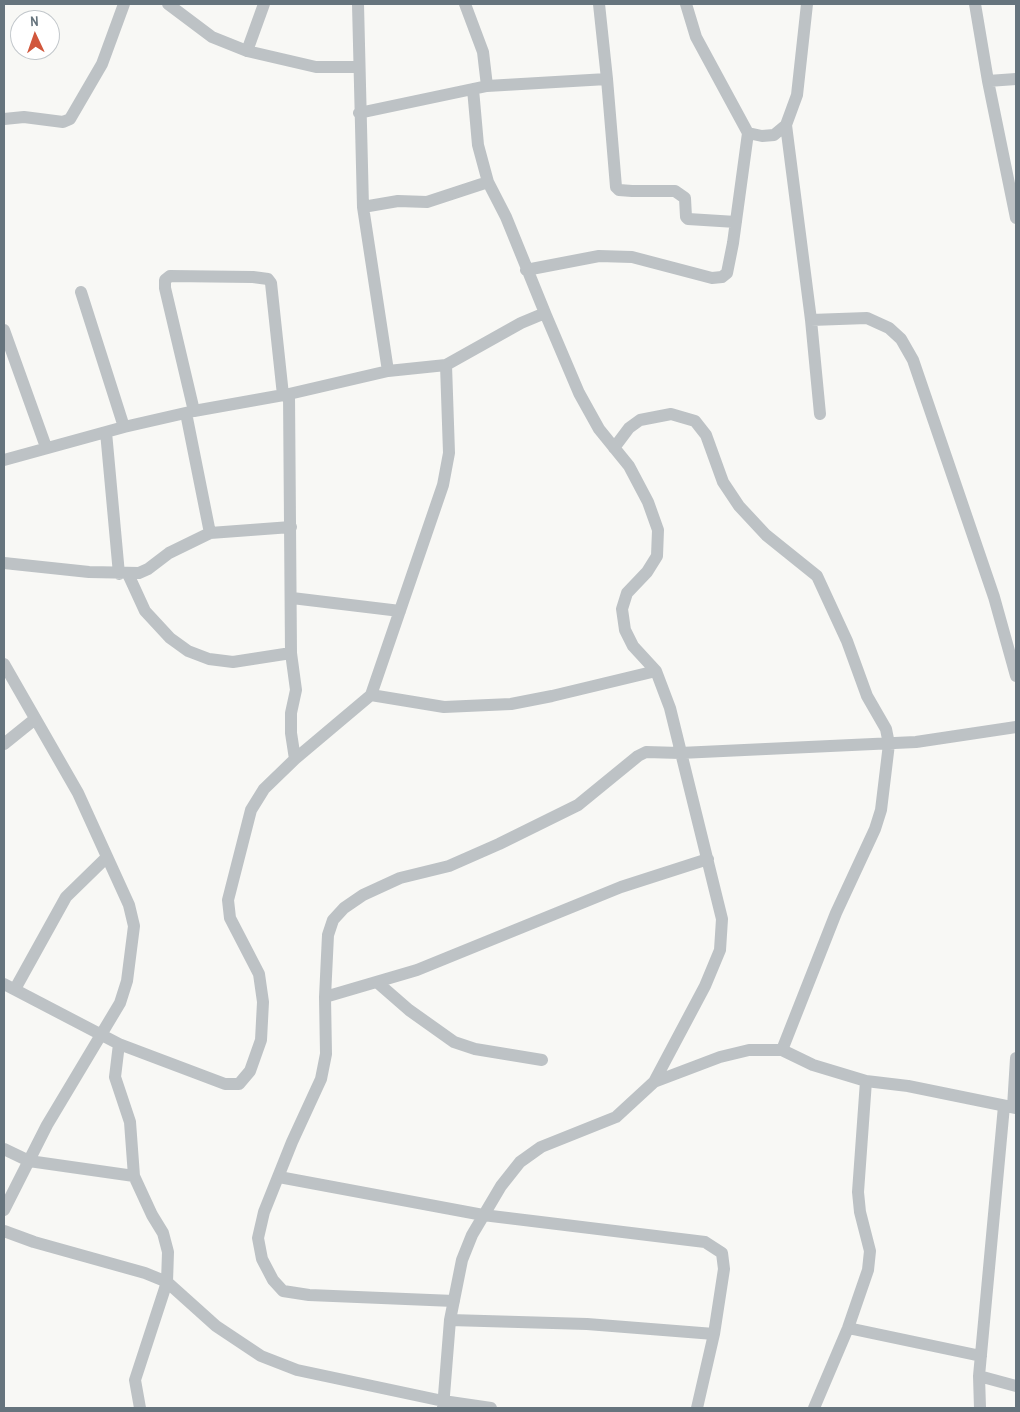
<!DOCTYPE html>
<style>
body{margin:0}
#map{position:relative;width:1020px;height:1412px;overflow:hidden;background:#f8f8f5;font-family:"Archivo Narrow",sans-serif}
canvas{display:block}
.frame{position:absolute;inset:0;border:5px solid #66747d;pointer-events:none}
.north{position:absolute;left:10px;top:10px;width:50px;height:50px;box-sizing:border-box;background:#fff;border:1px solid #c2c7cb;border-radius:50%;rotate:357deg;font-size:14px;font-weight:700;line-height:20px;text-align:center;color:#66747d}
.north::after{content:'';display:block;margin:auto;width:18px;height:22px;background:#d1573c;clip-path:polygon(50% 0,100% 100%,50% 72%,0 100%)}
</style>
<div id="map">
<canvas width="1020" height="1412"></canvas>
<div class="frame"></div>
<div class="north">N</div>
</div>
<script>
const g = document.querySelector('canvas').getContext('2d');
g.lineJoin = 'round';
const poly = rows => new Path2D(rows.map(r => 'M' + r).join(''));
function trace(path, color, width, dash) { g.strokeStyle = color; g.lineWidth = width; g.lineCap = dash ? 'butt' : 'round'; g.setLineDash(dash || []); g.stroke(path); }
trace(poly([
 [168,4,212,37,247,51,316,67,358,67],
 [465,4,483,52,487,86],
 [975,4,988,81,1016,218],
 [247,51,264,4],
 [607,79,616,187,619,190,632,191,675,191,685,198,686,217,688,219,736,222],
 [988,81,1016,79],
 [359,113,487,86,607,79,599,4],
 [4,119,24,117,63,122,70,119,102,64,124,4],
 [786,125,811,320,820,414],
 [748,133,762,136,774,135,786,125,797,95,807,4],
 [363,207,398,201,427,202,488,182],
 [526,270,599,256,632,257,712,278,722,277,727,273,733,243,748,133,696,37,686,4],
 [81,292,124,427],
 [545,313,579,393,599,429,629,466,648,502,658,530,657,556,647,572,627,593,622,609,625,630,633,646,656,671,670,708,722,919,720,950,705,986,654,1082],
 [811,320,867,318,889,328,901,339,913,360,994,597,1016,676],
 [4,330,46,447],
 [388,371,446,365,521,323,545,313,506,217,488,182,478,145,473,89],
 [289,394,291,653,296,690,291,713,291,733,295,759],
 [194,411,165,288,165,280,170,276,253,277,268,279,271,283,283,395],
 [186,413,210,533],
 [106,432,119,574],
 [614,448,629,428,640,420,671,414,695,421,706,435,723,482,739,506,766,535,817,576,847,641,867,696,886,729,889,744,881,810,875,829,836,913,782,1050],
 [4,460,124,427,194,411,289,394,388,371,363,207,358,4],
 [4,563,89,572,139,573,148,569,169,553,210,533,291,527],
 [128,574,145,611,170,638,188,651,209,659,233,662,291,653],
 [292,598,400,611],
 [4,664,78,793,129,905,134,926,127,981,120,1003,47,1125,4,1210],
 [371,695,444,707,511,704,552,696,656,671],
 [4,744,35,719],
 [378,983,409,1010,454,1042,475,1049,542,1060],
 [4,984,119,1044,225,1084,239,1084,250,1071,261,1040,263,1002,259,974,230,918,228,900,251,810,264,789,295,759,371,695,443,485,449,453,446,365],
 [15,989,66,897,107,857],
 [325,997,417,970,621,887,708,859],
 [119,1044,115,1077,130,1122,134,1176],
 [1013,1107,1016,1058],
 [4,1149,29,1161,134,1176,152,1215,163,1233,168,1252,167,1282,135,1380,140,1408],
 [279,1177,483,1215,705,1242,722,1253,724,1269,714,1334,697,1408],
 [4,1231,34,1242,145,1273,167,1282,216,1326,261,1356,297,1370,443,1401,491,1408],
 [454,1301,309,1295,283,1291,273,1280,262,1259,258,1238,264,1212,292,1142,321,1079,326,1054,325,997,328,935,333,920,344,908,363,895,400,878,449,866,499,844,578,805,638,756,646,752,680,753,916,742,1016,727],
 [450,1320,587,1324,714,1334],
 [848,1328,981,1356],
 [979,1376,1016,1386],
 [443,1408,450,1320,462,1260,472,1235,501,1186,520,1162,541,1147,616,1117,654,1082,720,1057,749,1050,782,1050,813,1065,866,1081,908,1086,1016,1108],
 [814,1408,848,1328,868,1270,870,1251,860,1212,858,1192,866,1081],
 [980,1408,979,1376,1004,1106]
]), '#bdc2c5', 12);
</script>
